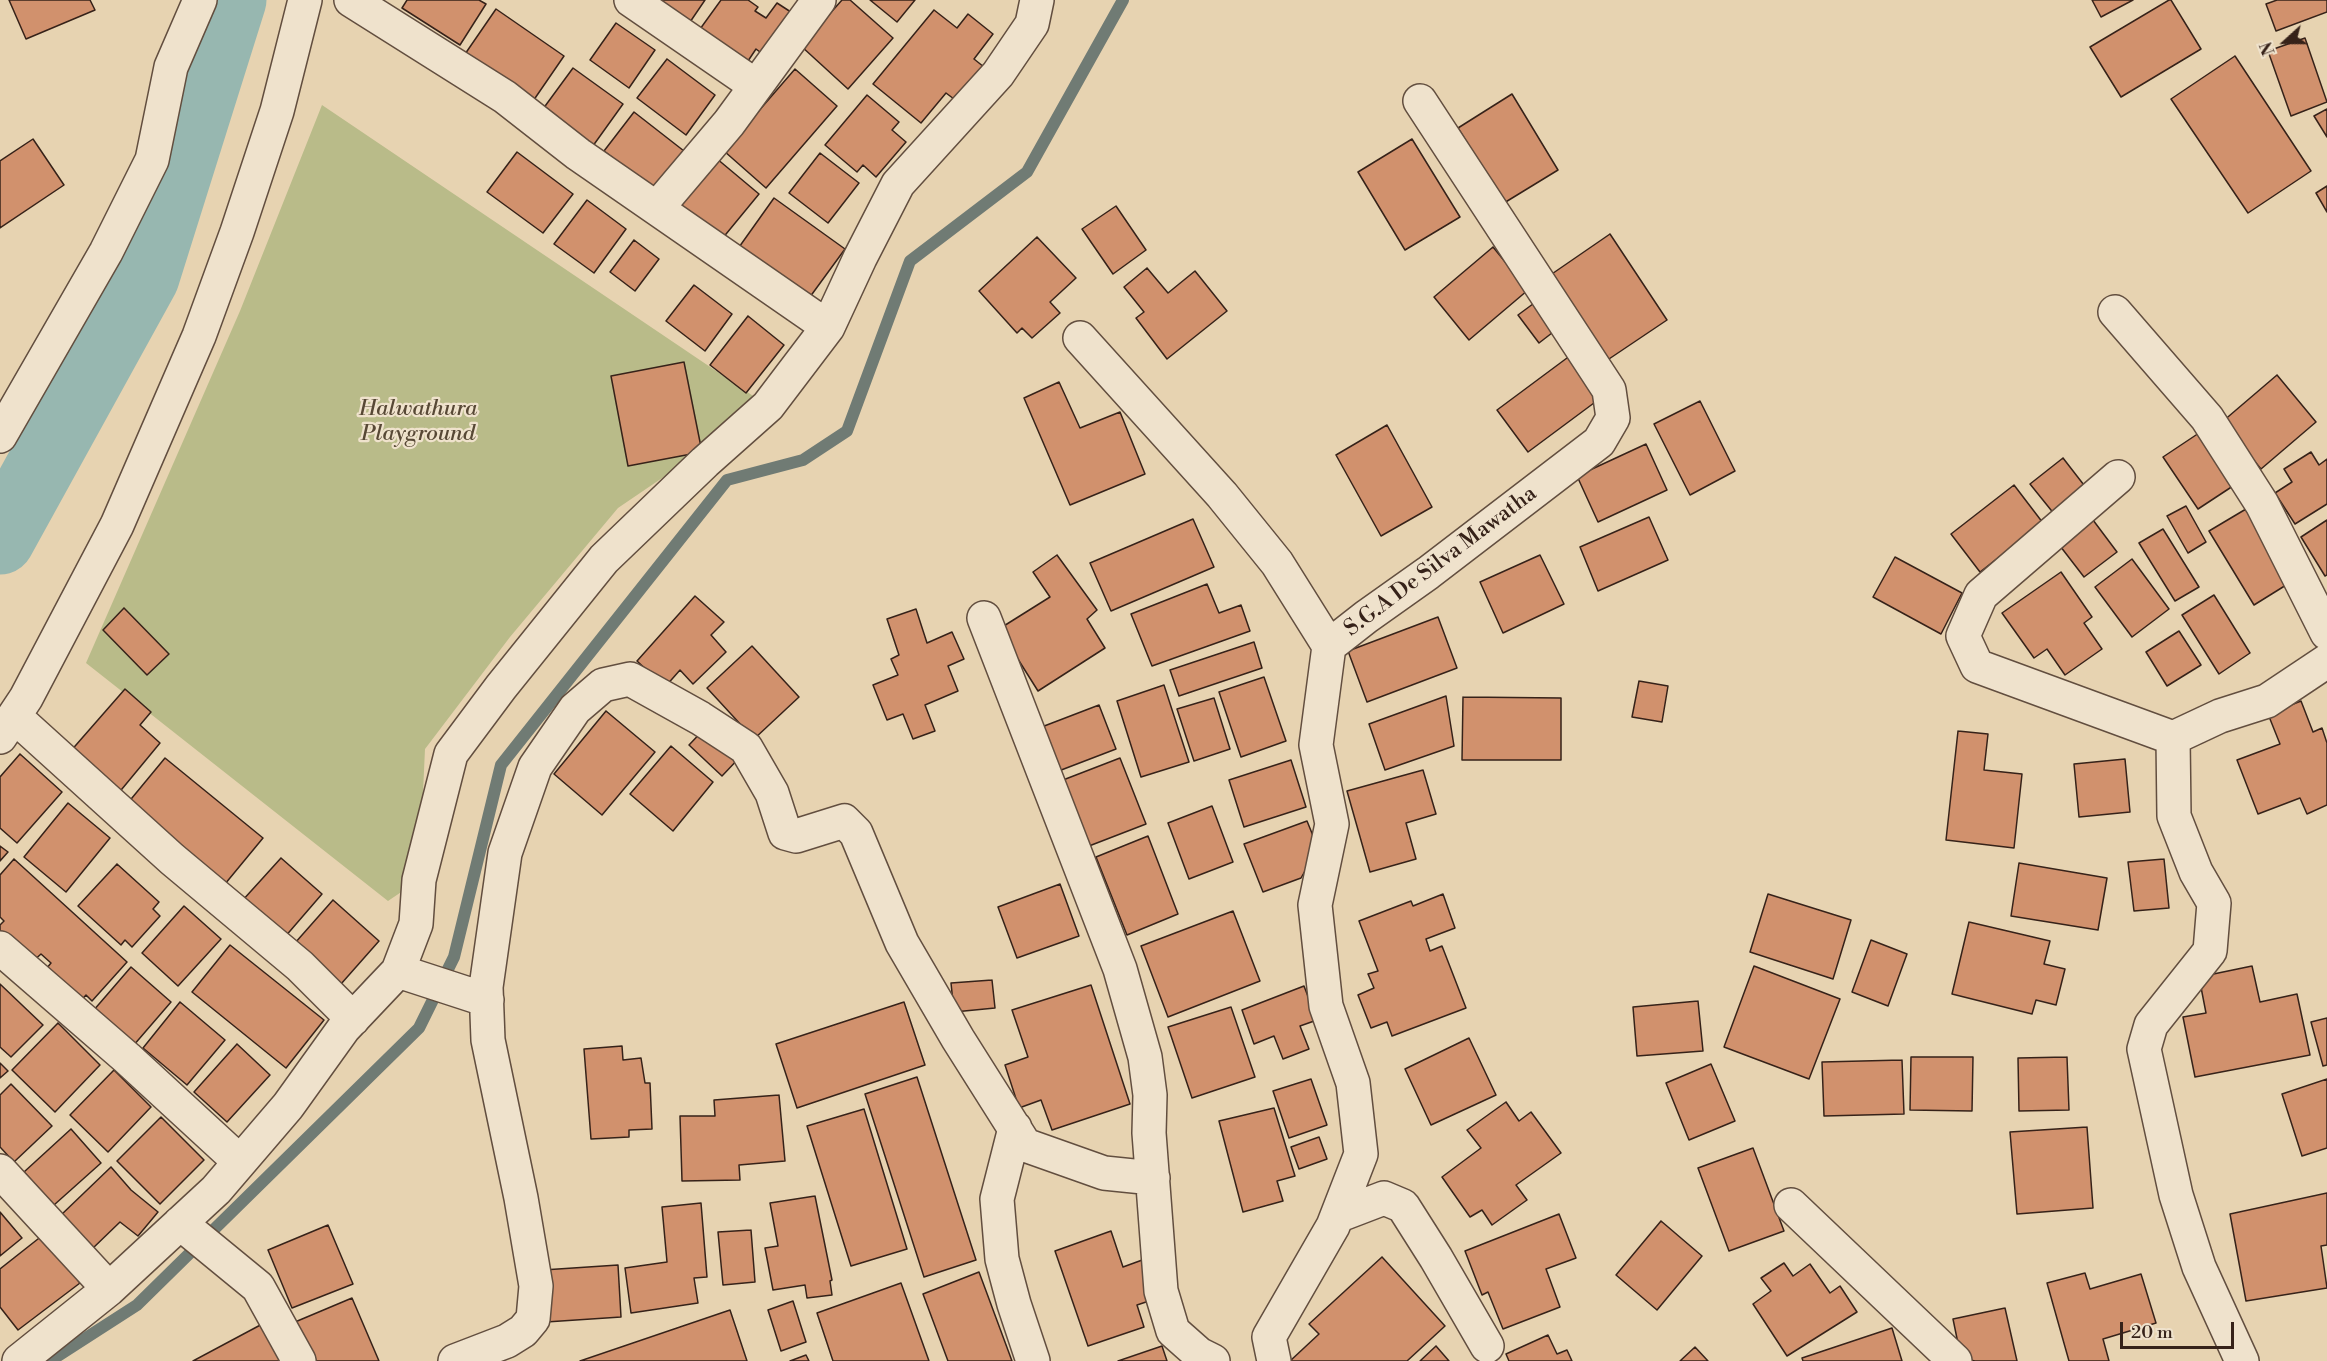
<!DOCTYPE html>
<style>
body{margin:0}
#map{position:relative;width:2327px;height:1361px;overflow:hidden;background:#e7d3b1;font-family:"Libre Bodoni",serif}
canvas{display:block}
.north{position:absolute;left:2255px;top:12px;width:60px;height:60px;-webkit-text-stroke:4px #efe2cc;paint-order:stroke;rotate:249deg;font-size:16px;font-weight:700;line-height:24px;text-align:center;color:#362219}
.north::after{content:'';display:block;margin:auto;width:21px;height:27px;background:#362219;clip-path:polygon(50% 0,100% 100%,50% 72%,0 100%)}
.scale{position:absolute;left:2120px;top:1322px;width:114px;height:27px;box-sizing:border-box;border:3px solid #362219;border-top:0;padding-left:8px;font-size:18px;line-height:21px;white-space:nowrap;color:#362219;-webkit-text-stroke:4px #efe2cc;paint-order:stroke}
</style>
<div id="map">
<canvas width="2327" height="1361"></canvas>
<div class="north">N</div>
<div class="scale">20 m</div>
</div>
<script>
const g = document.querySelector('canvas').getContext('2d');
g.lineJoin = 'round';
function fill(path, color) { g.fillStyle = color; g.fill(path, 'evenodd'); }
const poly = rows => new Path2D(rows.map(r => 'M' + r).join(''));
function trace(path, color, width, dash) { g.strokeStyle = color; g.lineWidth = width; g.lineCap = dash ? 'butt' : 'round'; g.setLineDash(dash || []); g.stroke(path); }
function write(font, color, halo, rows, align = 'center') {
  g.font = font + ' "Libre Bodoni",serif'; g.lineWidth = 4.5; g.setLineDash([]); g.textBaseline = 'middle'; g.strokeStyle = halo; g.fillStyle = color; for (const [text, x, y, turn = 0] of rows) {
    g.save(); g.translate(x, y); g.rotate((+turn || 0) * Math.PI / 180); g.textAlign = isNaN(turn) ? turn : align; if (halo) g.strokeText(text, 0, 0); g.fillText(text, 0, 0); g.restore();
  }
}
fill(poly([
 [322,105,768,406,618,508,510,637,425,749,419,880,388,901,86,663,240,311]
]), '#b9bb89');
trace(poly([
 [50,1361,137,1305,419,1028,454,957,501,765,727,480,803,460,847,431,910,261,1027,172,1123,0]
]), '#707b74', 12);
trace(poly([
 [0,540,145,277,232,0]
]), '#97b7b0', 69);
const building = poly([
 [9,0,90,0,95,10,26,39,9,0],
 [407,0,479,0,486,4,460,45,402,8,407,0],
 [653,0,705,0,688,25,653,0],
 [721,0,748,0,758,7,755,11,766,18,777,3,797,16,768,58,756,49,746,64,695,36,721,0],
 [842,0,850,0,893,38,848,89,801,46,842,0],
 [870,0,915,0,897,22,870,0],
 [2092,0,2133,0,2101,17,2092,0],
 [2169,0,2171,0,2201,49,2121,97,2090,47,2169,0],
 [2277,0,2327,0,2327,12,2276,31,2266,4,2277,0],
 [496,9,564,56,531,104,463,57,496,9],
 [934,10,957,28,968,14,993,34,974,59,984,67,958,102,946,93,921,123,873,84,934,10],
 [616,23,655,50,629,88,590,60,616,23],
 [2305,38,2327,102,2291,116,2268,51,2305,38],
 [2235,56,2311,171,2248,213,2171,99,2235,56],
 [667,59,715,95,686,135,637,98,667,59],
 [573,68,623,104,590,150,540,113,573,68],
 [795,69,837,106,766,188,724,151,795,69],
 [1512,94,1558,170,1504,203,1458,128,1512,94],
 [867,95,899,122,892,130,906,142,876,177,863,165,857,172,825,145,867,95],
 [2327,109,2327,137,2314,116,2327,109],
 [634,112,684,151,654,190,604,151,634,112],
 [33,139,64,185,0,228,0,161,33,139],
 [1412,139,1460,217,1405,250,1358,172,1412,139],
 [517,152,573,194,543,233,487,192,517,152],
 [820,153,859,183,828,223,789,193,820,153],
 [716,158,759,194,717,245,674,209,716,158],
 [2327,186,2327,212,2316,193,2327,186],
 [774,198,845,249,807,301,737,250,774,198],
 [587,200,626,229,594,273,554,244,587,200],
 [1116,206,1146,250,1113,274,1082,229,1116,206],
 [1610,234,1667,320,1603,363,1546,278,1610,234],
 [1037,237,1076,278,1050,302,1060,313,1032,338,1022,328,1017,333,979,291,1037,237],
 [634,240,659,259,635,291,610,272,634,240],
 [1493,247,1528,290,1469,340,1434,297,1493,247],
 [1147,268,1168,293,1195,271,1227,311,1167,359,1136,318,1144,312,1124,287,1147,268],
 [694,285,732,314,705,351,666,321,694,285],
 [1541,298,1561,326,1539,343,1518,315,1541,298],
 [748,316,784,345,746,393,710,365,748,316],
 [1571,355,1602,397,1528,452,1497,410,1571,355],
 [684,362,702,452,628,466,611,376,684,362],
 [2277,375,2316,422,2261,469,2222,422,2277,375],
 [1059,382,1080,428,1120,412,1145,474,1070,505,1024,398,1059,382],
 [1700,401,1735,471,1690,495,1654,424,1700,401],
 [1387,425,1432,507,1381,536,1336,455,1387,425],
 [2202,431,2236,484,2198,509,2163,457,2202,431],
 [1646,444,1667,490,1598,522,1577,476,1646,444],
 [2311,452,2319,465,2327,459,2327,504,2295,524,2275,493,2292,482,2284,469,2311,452],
 [2063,458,2087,489,2055,515,2030,484,2063,458],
 [2014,485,2043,523,1980,572,1951,534,2014,485],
 [2186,506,2206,542,2188,553,2167,516,2186,506],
 [2246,509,2291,582,2254,605,2209,531,2246,509],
 [2090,516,2117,552,2084,577,2057,542,2090,516],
 [1649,517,1668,560,1598,591,1580,547,1649,517],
 [1193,519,1214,567,1111,611,1090,563,1193,519],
 [2327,520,2327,575,2325,576,2301,537,2327,520],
 [2163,529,2199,587,2175,601,2139,543,2163,529],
 [1057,555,1097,610,1087,619,1105,648,1038,691,999,629,1050,597,1033,572,1057,555],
 [1540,555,1564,604,1503,633,1480,582,1540,555],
 [1895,557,1962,593,1941,634,1873,597,1895,557],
 [2132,559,2169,609,2132,637,2095,587,2132,559],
 [2061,572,2092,617,2084,623,2102,649,2065,675,2047,649,2034,658,2002,613,2061,572],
 [1207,584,1219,613,1241,605,1250,631,1152,666,1131,614,1207,584],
 [2214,595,2250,653,2219,674,2182,615,2214,595],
 [695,596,724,622,711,635,726,652,693,684,680,670,665,687,637,661,695,596],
 [124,608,169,654,147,675,103,630,124,608],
 [916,609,927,643,952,632,964,659,948,666,958,691,925,705,935,731,913,739,903,714,887,720,873,685,898,675,891,659,899,655,887,619,916,609],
 [1438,617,1457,668,1367,702,1348,651,1438,617],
 [2179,631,2201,665,2167,686,2146,652,2179,631],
 [1254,642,1262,668,1179,696,1170,670,1254,642],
 [752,646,799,697,754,739,707,688,752,646],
 [1264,677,1286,741,1241,757,1219,692,1264,677],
 [1639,681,1668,686,1662,722,1632,717,1639,681],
 [1164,685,1189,762,1141,777,1117,701,1164,685],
 [125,689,151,712,140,725,160,743,117,795,69,753,125,689],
 [1446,696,1454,746,1385,770,1369,724,1446,696],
 [1463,697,1561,698,1561,760,1462,760,1463,697],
 [1214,698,1230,749,1194,761,1177,709,1214,698],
 [2301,701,2313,732,2322,728,2327,743,2327,805,2307,814,2300,798,2258,814,2237,760,2280,744,2268,714,2301,701],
 [1099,705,1116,749,1056,772,1039,728,1099,705],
 [606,711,655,752,602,815,554,774,606,711],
 [708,725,741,756,722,776,689,745,708,725],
 [1958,731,1988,734,1984,770,2022,774,2014,848,1946,840,1958,731],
 [671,746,713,782,673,831,630,794,671,746],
 [20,754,62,792,17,843,0,828,0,777,20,754],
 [165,758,263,838,225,884,127,804,165,758],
 [1120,758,1146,824,1089,846,1063,780,1120,758],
 [2125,759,2130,812,2079,817,2074,764,2125,759],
 [1291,760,1306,807,1244,827,1229,780,1291,760],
 [1423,770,1436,814,1406,823,1416,859,1370,872,1347,791,1423,770],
 [68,803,110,838,66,892,24,857,68,803],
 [1212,806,1233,862,1189,879,1168,823,1212,806],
 [1307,821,1318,848,1301,878,1263,892,1244,844,1307,821],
 [1148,836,1178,914,1127,935,1096,857,1148,836],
 [0,846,8,852,0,861,0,846],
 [281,858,322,894,284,938,242,901,281,858],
 [14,859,127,962,92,1001,86,995,78,1004,42,974,51,963,41,954,31,963,0,933,0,925,4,921,0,917,0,875,14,859],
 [2164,859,2169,908,2134,911,2128,862,2164,859],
 [2019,863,2107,878,2098,930,2011,916,2019,863],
 [117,864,159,902,153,909,160,916,132,947,125,940,121,945,78,906,117,864],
 [1060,884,1079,936,1017,958,998,907,1060,884],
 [1443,894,1455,928,1426,939,1430,951,1442,946,1466,1008,1392,1036,1387,1022,1371,1028,1358,995,1374,988,1368,974,1378,971,1359,921,1411,901,1413,906,1443,894],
 [1768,894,1851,920,1833,979,1750,952,1768,894],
 [333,900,379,941,341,984,295,943,333,900],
 [184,906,221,939,178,986,142,953,184,906],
 [1233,911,1260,981,1168,1017,1141,946,1233,911],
 [1969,922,2050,941,2044,964,2065,969,2056,1005,2036,1000,2032,1014,1952,994,1969,922],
 [1871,940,1907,954,1888,1006,1852,992,1871,940],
 [230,945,324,1020,286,1068,192,992,230,945],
 [1754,966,1840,999,1809,1079,1724,1047,1754,966],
 [2252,966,2260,1002,2297,994,2310,1055,2195,1077,2183,1017,2206,1013,2199,977,2252,966],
 [131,967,171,1002,133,1046,93,1011,131,967],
 [992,980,995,1008,954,1012,951,983,992,980],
 [0,984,43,1025,11,1057,0,1047,0,984],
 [1091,985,1130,1104,1052,1130,1041,1100,1019,1108,1005,1065,1028,1057,1012,1010,1091,985],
 [1304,986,1317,1020,1300,1026,1309,1049,1283,1059,1274,1036,1254,1044,1242,1010,1304,986],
 [1698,1001,1703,1051,1637,1056,1633,1007,1698,1001],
 [180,1002,225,1040,187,1085,143,1048,180,1002],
 [904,1002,925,1065,797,1108,776,1044,904,1002],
 [1231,1007,1255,1077,1192,1098,1168,1027,1231,1007],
 [2327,1018,2327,1065,2323,1066,2311,1022,2327,1018],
 [58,1023,100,1065,55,1112,12,1070,58,1023],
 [1469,1038,1496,1095,1431,1125,1405,1069,1469,1038],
 [237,1044,270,1075,227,1122,194,1092,237,1044],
 [622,1046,623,1060,641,1058,645,1083,650,1083,652,1129,629,1130,629,1137,591,1139,584,1049,622,1046],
 [1911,1057,1973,1057,1972,1111,1910,1110,1911,1057],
 [2067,1057,2069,1110,2019,1111,2018,1058,2067,1057],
 [1902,1060,1904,1114,1824,1116,1822,1062,1902,1060],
 [0,1063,8,1071,0,1078,0,1063],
 [1711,1064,1735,1121,1689,1140,1666,1083,1711,1064],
 [114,1070,151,1107,108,1152,70,1115,114,1070],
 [917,1077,976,1260,924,1277,865,1094,917,1077],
 [1311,1079,1327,1125,1289,1138,1273,1091,1311,1079],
 [2327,1079,2327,1148,2302,1156,2282,1094,2327,1079],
 [11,1084,52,1126,14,1162,0,1147,0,1095,11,1084],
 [779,1095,785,1161,739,1165,740,1180,682,1181,680,1116,715,1116,714,1100,779,1095],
 [1506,1102,1519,1121,1531,1112,1561,1153,1516,1185,1527,1200,1492,1225,1482,1210,1470,1217,1442,1177,1481,1148,1467,1130,1506,1102],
 [1274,1108,1295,1176,1277,1181,1283,1201,1243,1212,1219,1121,1274,1108],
 [864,1109,907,1249,851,1266,807,1126,864,1109],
 [161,1117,204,1160,160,1204,117,1161,161,1117],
 [2087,1127,2093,1208,2017,1214,2010,1132,2087,1127],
 [71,1129,101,1163,54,1205,24,1172,71,1129],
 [1319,1137,1327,1159,1299,1169,1291,1147,1319,1137],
 [1753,1148,1784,1231,1729,1251,1698,1168,1753,1148],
 [111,1167,131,1190,158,1212,138,1236,120,1222,91,1250,60,1216,111,1167],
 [2327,1193,2327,1245,2321,1246,2327,1288,2246,1301,2230,1214,2327,1193],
 [815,1196,832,1280,830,1281,832,1295,807,1298,805,1285,773,1290,765,1248,778,1246,770,1203,815,1196],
 [701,1203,707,1277,694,1278,698,1303,631,1313,625,1268,667,1262,662,1207,701,1203],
 [0,1212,22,1238,0,1256,0,1212],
 [1559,1214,1576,1258,1546,1269,1560,1307,1503,1329,1488,1292,1482,1295,1465,1251,1559,1214],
 [1661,1221,1702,1256,1657,1310,1616,1275,1661,1221],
 [328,1225,353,1284,292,1308,268,1250,328,1225],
 [751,1230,755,1282,723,1285,718,1232,751,1230],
 [1111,1231,1123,1267,1145,1259,1158,1298,1137,1305,1144,1327,1088,1346,1055,1251,1111,1231],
 [43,1235,80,1283,18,1330,0,1307,0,1269,43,1235],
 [1382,1257,1445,1326,1407,1361,1290,1361,1319,1334,1309,1324,1382,1257],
 [1784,1263,1793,1276,1810,1264,1830,1293,1840,1286,1857,1312,1787,1356,1753,1304,1771,1291,1761,1278,1784,1263],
 [618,1265,621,1317,546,1322,543,1270,618,1265],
 [979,1272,1012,1361,948,1361,923,1294,979,1272],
 [2085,1273,2090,1289,2141,1274,2156,1323,2103,1339,2109,1361,2069,1361,2047,1283,2085,1273],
 [901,1283,929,1361,833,1361,817,1313,901,1283],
 [352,1298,379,1361,311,1361,295,1322,352,1298],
 [793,1301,806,1342,781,1351,768,1310,793,1301],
 [2005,1308,2017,1361,1975,1361,1961,1358,1953,1319,2005,1308],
 [730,1310,747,1361,580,1361,730,1310],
 [266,1322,288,1361,193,1361,266,1322],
 [1892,1328,1902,1361,1803,1361,1802,1358,1892,1328],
 [1548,1335,1557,1354,1567,1350,1572,1361,1509,1361,1506,1354,1548,1335],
 [1162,1346,1167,1361,1118,1361,1162,1346],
 [1436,1346,1449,1361,1420,1361,1436,1346],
 [1695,1347,1708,1361,1680,1361,1695,1347],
 [806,1355,809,1361,790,1361,806,1355]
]);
fill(building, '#d1916d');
trace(building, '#362219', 1.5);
const minor = poly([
 [351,0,505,97,578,154,828,327],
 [631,0,756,86],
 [657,208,729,123,819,0],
 [2115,312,2207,418,2262,504,2327,633],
 [1080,338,1222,495,1277,563,1329,646],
 [0,436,106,252,152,160,171,67,200,0],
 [2118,477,1981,595,1963,636,1977,666,2173,738,2174,816,2196,872,2214,903,2210,951,2151,1025,2144,1049,2176,1195,2199,1267,2242,1361],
 [984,618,1120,969,1145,1057,1150,1095,1149,1133,1161,1291,1173,1331,1199,1354,1213,1361],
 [14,716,172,859,300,966,353,1019],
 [0,737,26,698,117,525,199,336,237,232,277,111,305,0],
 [2173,738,2220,716,2267,701,2327,661],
 [0,948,127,1058,240,1162],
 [398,971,487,1000],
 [1015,1128,997,1199,1002,1259,1014,1304,1033,1361],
 [0,1171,109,1289],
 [1791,1205,1955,1361],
 [1337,1216,1384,1198,1403,1206,1436,1258,1487,1346],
 [180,1223,258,1287,299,1361],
 [19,1361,109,1289,216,1190,288,1106,344,1028,398,971,416,924,419,880,451,754,501,687,604,559,705,462,768,406,828,327,860,258,898,184,998,74,1032,24,1037,0],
 [455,1361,507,1341,523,1331,533,1319,536,1286,521,1198,488,1040,486,987,505,853,535,767,575,709,603,685,630,679,700,718,746,748,772,793,785,833,796,836,844,821,856,833,902,943,958,1039,1025,1145,1104,1173,1153,1178],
 [1274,1361,1269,1337,1333,1226,1361,1154,1353,1083,1326,1006,1315,905,1332,824,1316,745,1329,646,1366,617,1428,573,1599,442,1613,418,1609,390,1420,101]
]);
trace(minor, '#624e3f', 36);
trace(minor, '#efe2cc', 33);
write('italic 22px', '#574835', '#efe2cc', [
 ["Halwathura",418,410],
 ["Playground",418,435]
]);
write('22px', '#362219', '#efe2cc', [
 ["S.G.A De Silva Mawatha",1441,562,-37]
]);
</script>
